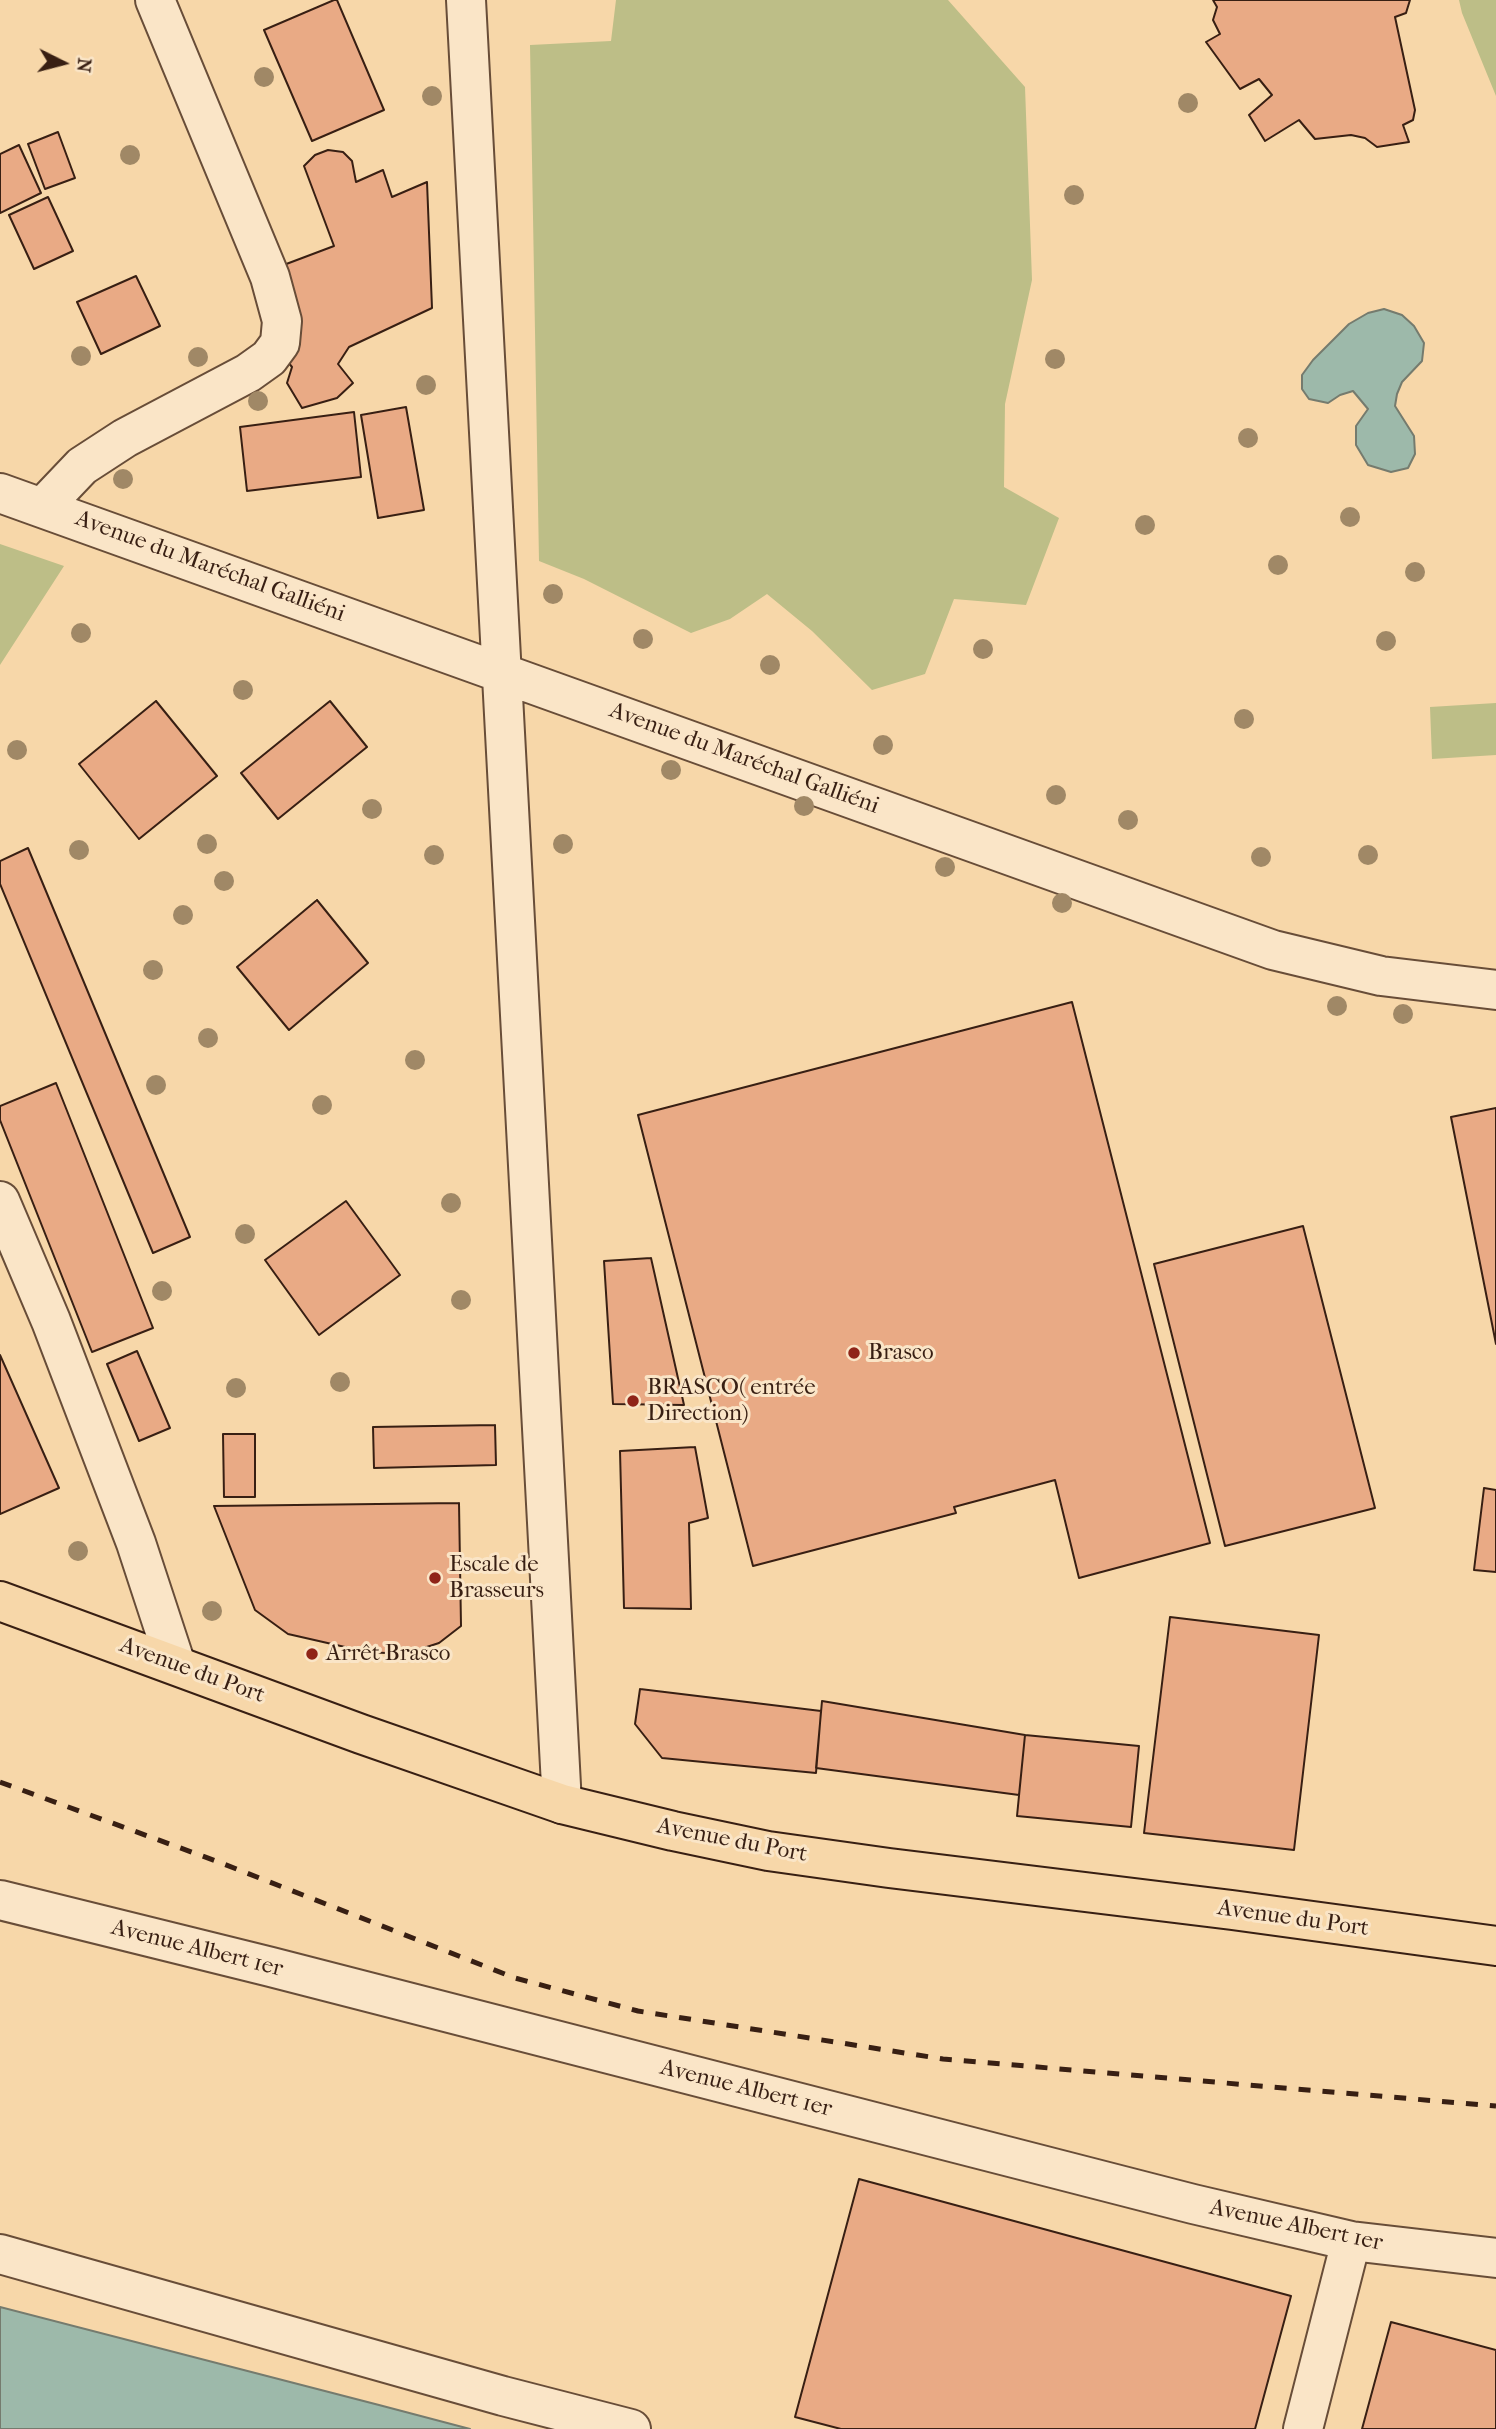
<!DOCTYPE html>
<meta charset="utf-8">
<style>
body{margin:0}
#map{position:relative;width:1496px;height:2429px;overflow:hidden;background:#f7d7a9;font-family:"IM FELL French Canon",serif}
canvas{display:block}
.north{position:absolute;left:28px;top:28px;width:70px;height:70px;-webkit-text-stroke:5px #fae5c7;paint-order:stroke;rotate:96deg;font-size:19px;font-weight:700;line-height:28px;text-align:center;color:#381f13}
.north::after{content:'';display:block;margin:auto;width:24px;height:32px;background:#381f13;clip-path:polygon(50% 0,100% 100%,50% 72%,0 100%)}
</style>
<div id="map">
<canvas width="1496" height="2429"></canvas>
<div class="north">N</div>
</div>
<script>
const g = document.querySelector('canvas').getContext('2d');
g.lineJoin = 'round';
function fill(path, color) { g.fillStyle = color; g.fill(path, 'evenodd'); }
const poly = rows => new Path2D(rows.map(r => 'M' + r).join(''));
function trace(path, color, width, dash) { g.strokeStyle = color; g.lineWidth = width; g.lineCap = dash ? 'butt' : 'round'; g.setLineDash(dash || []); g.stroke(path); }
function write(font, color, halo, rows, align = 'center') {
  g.font = font + ' "IM FELL French Canon",serif'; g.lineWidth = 6; g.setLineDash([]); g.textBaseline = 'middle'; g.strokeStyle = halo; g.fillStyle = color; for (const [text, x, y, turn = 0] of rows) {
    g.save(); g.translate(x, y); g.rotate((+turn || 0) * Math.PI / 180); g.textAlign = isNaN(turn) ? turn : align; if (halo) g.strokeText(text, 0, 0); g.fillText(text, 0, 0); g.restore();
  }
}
fill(poly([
 [616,0,948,0,1025,87,1032,280,1005,404,1004,487,1059,518,1026,605,954,599,925,674,872,690,812,631,767,594,730,619,691,633,584,579,539,561,530,45,611,41],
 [1459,0,1496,0,1496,96,1462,13],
 [0,544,64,566,0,665],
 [1496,703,1496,755,1432,759,1430,707]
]), '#bdbe87');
const water = poly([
 [1384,309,1402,315,1414,326,1424,343,1422,361,1402,382,1397,394,1395,406,1414,436,1415,454,1408,468,1391,472,1368,465,1356,445,1356,426,1368,409,1353,391,1340,395,1328,403,1309,399,1302,389,1302,375,1313,360,1349,324,1368,313,1384,309],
 [0,2307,379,2405,470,2429,0,2429,0,2307]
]);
fill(water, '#9db9aa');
trace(water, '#757b6e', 2);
const building = poly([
 [334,0,337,0,384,110,312,141,264,30,334,0],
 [1213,0,1410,0,1406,13,1395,17,1415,110,1413,120,1403,125,1409,142,1377,147,1365,138,1351,135,1315,139,1299,120,1265,141,1249,115,1272,95,1259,79,1240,89,1206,42,1220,34,1213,20,1217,7,1213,0],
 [58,132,75,178,45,189,28,144,58,132],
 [19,145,41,193,0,213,0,154,19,145],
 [328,150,343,152,352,161,356,182,383,170,392,197,427,182,432,308,349,347,338,364,353,383,337,398,302,408,287,383,292,367,283,356,273,269,334,246,304,166,315,155,328,150],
 [48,197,73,251,34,269,9,215,48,197],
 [136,276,160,326,101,354,77,302,136,276],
 [406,407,424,510,378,518,361,415,406,407],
 [354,412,361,477,247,491,240,427,354,412],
 [156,701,217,776,139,839,79,764,156,701],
 [330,701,367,747,278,819,241,773,330,701],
 [28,848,190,1237,153,1253,0,884,0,861,28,848],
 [317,900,368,963,289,1030,237,967,317,900],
 [1072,1002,1210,1543,1079,1578,1055,1480,954,1507,956,1513,753,1566,638,1115,1072,1002],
 [56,1083,153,1328,92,1352,0,1120,0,1106,56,1083],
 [1496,1108,1496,1344,1451,1117,1496,1108],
 [346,1201,400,1275,319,1335,265,1260,346,1201],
 [1303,1226,1375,1508,1225,1546,1154,1264,1303,1226],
 [651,1258,684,1405,613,1404,604,1261,651,1258],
 [137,1351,170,1428,139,1441,107,1364,137,1351],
 [0,1355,59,1488,0,1514,0,1355],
 [495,1425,496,1465,374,1468,373,1427,495,1425],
 [223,1434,255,1434,255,1497,224,1497,223,1434],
 [695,1447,708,1518,689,1523,691,1609,624,1608,620,1451,695,1447],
 [1484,1488,1496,1490,1496,1572,1474,1570,1484,1488],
 [459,1503,461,1626,439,1643,405,1654,367,1652,288,1634,255,1610,214,1506,459,1503],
 [1170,1617,1319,1635,1294,1850,1144,1833,1170,1617],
 [640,1689,821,1711,816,1773,662,1758,635,1724,640,1689],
 [822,1701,1025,1735,1019,1795,816,1768,822,1701],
 [1025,1735,1139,1746,1131,1827,1017,1816,1025,1735],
 [859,2179,1291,2296,1255,2429,841,2429,795,2417,859,2179],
 [1391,2322,1496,2350,1496,2429,1362,2429,1391,2322]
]);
fill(building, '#e9aa85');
trace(building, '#381f13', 2);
const minor = poly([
 [466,0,562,1804],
 [0,493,1273,950,1381,976,1496,990],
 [43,507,82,466,125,438,248,373,269,358,280,343,282,321,270,277,155,0],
 [0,1201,51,1321,136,1543,176,1665],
 [0,1900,271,1967,1193,2204,1351,2241,1496,2258],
 [0,2254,503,2396,631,2429],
 [1303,2429,1351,2241]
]);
const major = poly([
 [0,1601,361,1734,562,1804,673,1831,768,1851,889,1868,1232,1910,1496,1946]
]);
trace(minor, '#684d38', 42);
trace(major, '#381f13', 42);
trace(minor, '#fae5c7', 38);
trace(major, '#f7d7a9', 38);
trace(poly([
 [0,1782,216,1861,515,1978,638,2011,943,2059,1496,2106]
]), '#381f13', 5, [12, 12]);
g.fillStyle = '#a08866';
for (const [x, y] of [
 [264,77],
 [432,96],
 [1188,103],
 [130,155],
 [1074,195],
 [81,356],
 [198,357],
 [1055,359],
 [426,385],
 [258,401],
 [1248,438],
 [123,479],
 [1350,517],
 [1145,525],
 [1278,565],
 [1415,572],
 [553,594],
 [81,633],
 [643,639],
 [1386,641],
 [983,649],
 [770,665],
 [243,690],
 [1244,719],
 [883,745],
 [17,750],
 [671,770],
 [1056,795],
 [804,806],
 [372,809],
 [1128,820],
 [207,844],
 [563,844],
 [79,850],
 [434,855],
 [1368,855],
 [1261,857],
 [945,867],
 [224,881],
 [1062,903],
 [183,915],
 [153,970],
 [1337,1006],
 [1403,1014],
 [208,1038],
 [415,1060],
 [156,1085],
 [322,1105],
 [451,1203],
 [245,1234],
 [162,1291],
 [461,1300],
 [340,1382],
 [236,1388],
 [78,1551],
 [212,1611]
]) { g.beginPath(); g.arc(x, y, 10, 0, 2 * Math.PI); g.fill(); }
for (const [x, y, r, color] of [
 [854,1353,7,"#8f2418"],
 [633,1401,7,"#8f2418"],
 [435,1578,7,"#8f2418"],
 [312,1654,7,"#8f2418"]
]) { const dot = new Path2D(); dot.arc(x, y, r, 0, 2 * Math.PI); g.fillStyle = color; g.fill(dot); trace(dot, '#fae5c7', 2.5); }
write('23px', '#381f13', '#fae5c7', [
 ["Avenue du Maréchal Galliéni",210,567,20],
 ["Avenue du Maréchal Galliéni",744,759,20],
 ["Avenue du Port",192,1671,20],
 ["Avenue du Port",732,1841,11],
 ["Avenue du Port",1293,1919,8],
 ["Avenue Albert 1er",197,1949,14],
 ["Avenue Albert 1er",746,2089,14],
 ["Avenue Albert 1er",1296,2226,12]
]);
write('23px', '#381f13', '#fae5c7', [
 ["Brasco",868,1353],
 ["BRASCO( entrée",647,1388],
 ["Direction)",647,1414],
 ["Escale de",449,1565],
 ["Brasseurs",449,1591],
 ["Arrêt Brasco",326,1654]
], 'left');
</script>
